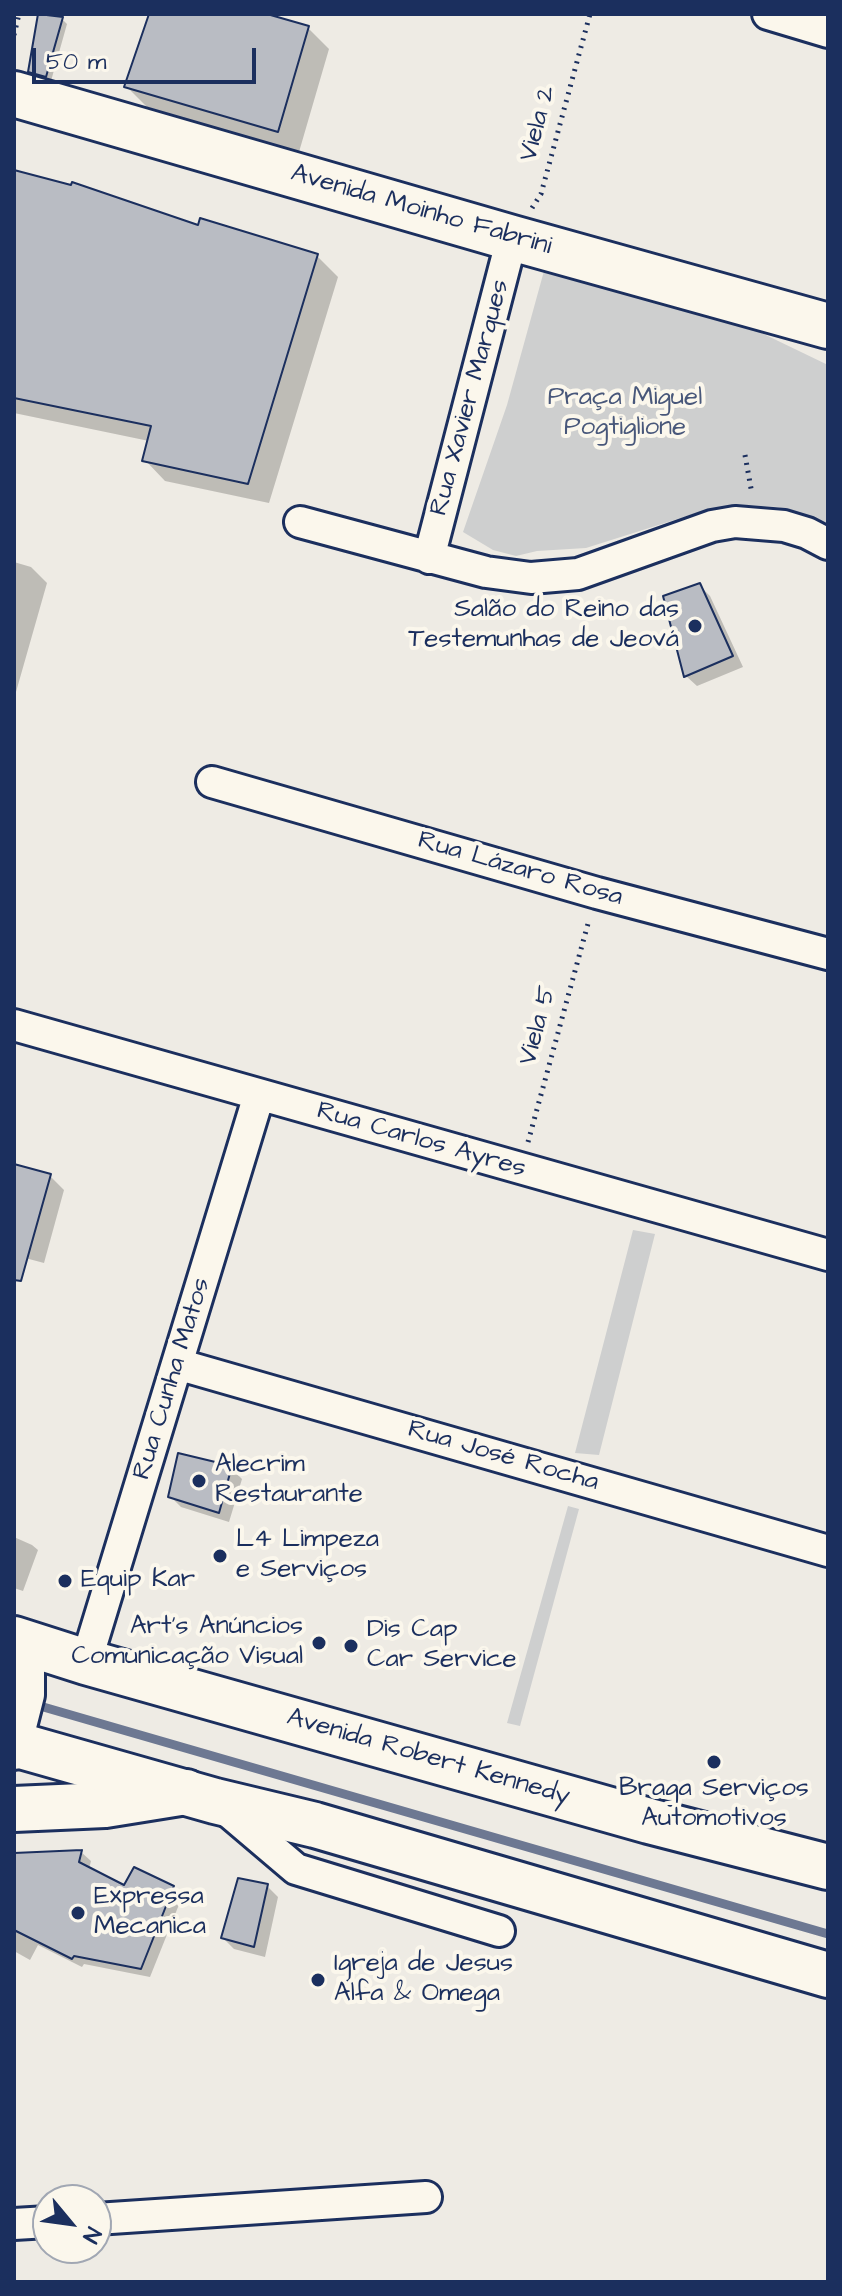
<!DOCTYPE html>
<meta charset="utf-8">
<style>
body{margin:0}
#map{position:relative;width:842px;height:2296px;overflow:hidden;background:#eeebe4;font-family:"Architects Daughter",sans-serif}
canvas{display:block}
.frame{position:absolute;inset:0;border:16px solid #1b2f5e;pointer-events:none}
.north{position:absolute;left:32px;top:2184px;width:80px;height:80px;box-sizing:border-box;background:#fbf7ec;border:2px solid #a1a7b3;border-radius:50%;rotate:119deg;font-size:22px;font-weight:700;line-height:32px;text-align:center;color:#1b2f5e}
.north::after{content:'';display:block;margin:auto;width:28px;height:36px;background:#1b2f5e;clip-path:polygon(50% 0,100% 100%,50% 72%,0 100%)}
.scale{position:absolute;left:32px;top:48px;width:224px;height:36px;box-sizing:border-box;border:4px solid #1b2f5e;border-top:0;padding-left:10px;font-size:24px;line-height:28px;white-space:nowrap;color:#1b2f5e;-webkit-text-stroke:6px #fbf7ec;paint-order:stroke}
</style>
<div id="map">
<canvas width="842" height="2296"></canvas>
<div class="frame"></div>
<div class="north">N</div>
<div class="scale">50 m</div>
</div>
<script>
const g = document.querySelector('canvas').getContext('2d');
g.lineJoin = 'round';
function fill(path, color) { g.fillStyle = color; g.fill(path, 'evenodd'); }
const poly = rows => new Path2D(rows.map(r => 'M' + r).join(''));
function trace(path, color, width, dash) { g.strokeStyle = color; g.lineWidth = width; g.lineCap = dash ? 'butt' : 'round'; g.setLineDash(dash || []); g.stroke(path); }
function write(font, color, halo, rows, align = 'center') {
  g.font = font + ' "Architects Daughter",sans-serif'; g.lineWidth = 8; g.setLineDash([]); g.textBaseline = 'middle'; g.strokeStyle = halo; g.fillStyle = color; for (const [text, x, y, turn = 0] of rows) {
    g.save(); g.translate(x, y); g.rotate((+turn || 0) * Math.PI / 180); g.textAlign = isNaN(turn) ? turn : align; if (halo) g.strokeText(text, 0, 0); g.fillText(text, 0, 0); g.restore();
  }
}
fill(poly([
 [544,271,745,325,828,365,828,533,806,517,778,507,744,505,706,510,586,548,537,551,516,556,493,550,463,532,507,405],
 [633,1230,655,1234,599,1455,575,1453],
 [568,1506,579,1509,520,1726,507,1723]
]), '#cecfcf');
fill(poly([
 [151,14,260,14,308,28,329,49,299,152,147,107,126,86],
 [62,19,67,24,51,81,36,77,30,71],
 [14,172,199,227,317,256,338,277,269,503,165,481,145,460,149,441,14,413],
 [14,562,31,567,47,583,14,699],
 [699,585,710,596,743,667,697,686,686,676],
 [14,1166,50,1176,64,1190,44,1263,14,1255],
 [231,1468,242,1479,229,1522,181,1507,170,1496],
 [14,1537,32,1545,38,1550,23,1591,14,1588],
 [81,1852,91,1861,89,1869,125,1888,173,1888,182,1897,150,1977,84,1964,82,1967,38,1945,30,1960,14,1951,14,1855],
 [267,1886,278,1897,265,1957,234,1949,223,1938]
]), '#0003');
trace(poly([
 [33,1704,828,1934]
]), '#6d7892', 9);
const building = poly([
 [38,14,63,17,46,77,28,72,38,14],
 [149,14,267,14,309,26,278,132,124,87,149,14],
 [14,170,71,185,72,182,198,225,200,218,318,254,248,484,142,461,151,426,14,398,14,170],
 [700,583,733,656,684,677,663,596,700,583],
 [14,1164,51,1174,21,1281,14,1280,14,1164],
 [178,1453,232,1466,219,1513,168,1497,178,1453],
 [82,1850,79,1862,124,1885,134,1867,174,1886,141,1969,74,1956,72,1959,14,1930,14,1853,82,1850],
 [238,1878,268,1884,254,1947,221,1938,238,1878]
]);
fill(building, '#b9bcc3');
trace(building, '#1b2f5e', 2);
const street = poly([
 [768,14,828,32],
 [300,522,486,572,531,578,578,574,712,526,735,522,784,526,807,533,828,544],
 [429,558,512,238],
 [212,782,597,893,828,954],
 [14,1025,828,1255],
 [177,1364,828,1551],
 [86,1662,259,1095],
 [14,1754,29,1695,29,1643],
 [223,1807,296,1869,499,1931],
 [96,2219,426,2197],
 [14,2224,48,2222]
]);
const secondary = poly([
 [14,94,512,238,828,326],
 [14,1809,105,1805,186,1792]
]);
const primary = poly([
 [14,1639,86,1662,649,1821,828,1867],
 [14,1744,215,1801,315,1825,828,1975]
]);
trace(street, '#1b2f5e', 36);
trace(secondary, '#1b2f5e', 50);
trace(primary, '#1b2f5e', 50);
trace(poly([
 [14,35,19,14],
 [532,208,541,194,590,14],
 [745,455,752,494],
 [528,1142,589,920]
]), '#1b2f5e', 5, [2, 6]);
trace(street, '#fbf7ec', 30);
trace(secondary, '#fbf7ec', 44);
trace(primary, '#fbf7ec', 44);
for (const [x, y, r, color] of [
 [695,626,8,"#1b2f5e"],
 [199,1481,8,"#1b2f5e"],
 [220,1556,8,"#1b2f5e"],
 [65,1581,8,"#1b2f5e"],
 [319,1643,8,"#1b2f5e"],
 [351,1646,8,"#1b2f5e"],
 [714,1762,8,"#1b2f5e"],
 [78,1913,8,"#1b2f5e"],
 [318,1980,8,"#1b2f5e"]
]) { const dot = new Path2D(); dot.arc(x, y, r, 0, 2 * Math.PI); g.fillStyle = color; g.fill(dot); trace(dot, '#fbf7ec', 3); }
write('26px', '#1b2f5e', '#fbf7ec', [
 ["Viela 2",539,124,-75],
 ["Avenida Moinho Fabrini",421,211,16],
 ["Rua Xavier Marques",471,398,-75],
 ["Rua Lázaro Rosa",520,870,16],
 ["Viela 5",539,1026,-75],
 ["Rua Carlos Ayres",421,1141,16],
 ["Rua Cunha Matos",173,1379,-73],
 ["Rua José Rocha",503,1457,16],
 ["Avenida Robert Kennedy",428,1758,16]
]);
write('26px', '#48577a', '#fbf7ec', [
 ["Praça Miguel",625,399],
 ["Pogtiglione",625,429]
]);
write('26px', '#1b2f5e', '#fbf7ec', [
 ["Salão do Reino das",679,611,"right"],
 ["Testemunhas de Jeová",679,641,"right"],
 ["Alecrim",215,1466],
 ["Restaurante",215,1496],
 ["L4 Limpeza",236,1541],
 ["e Serviços",236,1571],
 ["Equip Kar",81,1581],
 ["Art's Anúncios",303,1628,"right"],
 ["Comunicação Visual",303,1658,"right"],
 ["Dis Cap",367,1631],
 ["Car Service",367,1661],
 ["Braga Serviços",714,1790,"center"],
 ["Automotivos",714,1820,"center"],
 ["Expressa",94,1898],
 ["Mecanica",94,1928],
 ["Igreja de Jesus",334,1965],
 ["Alfa & Omega",334,1995]
], 'left');
</script>
